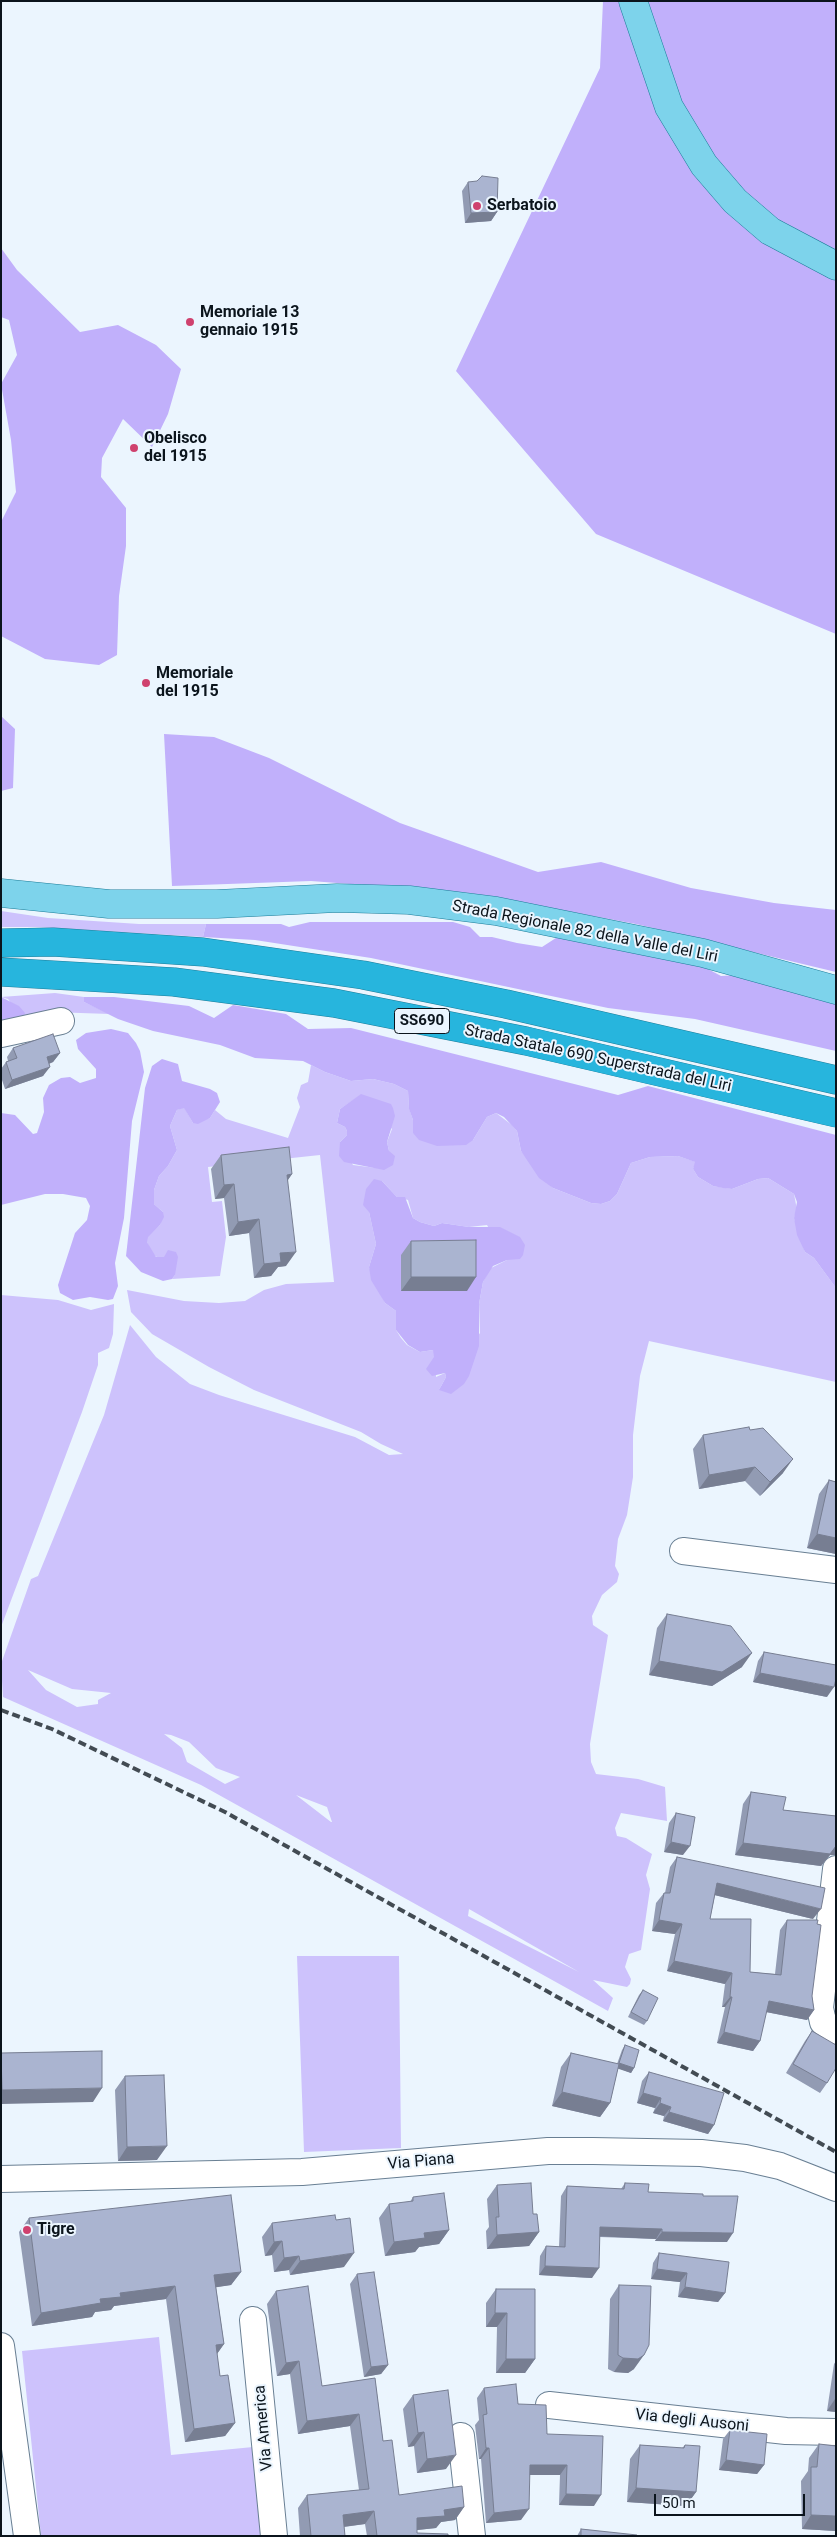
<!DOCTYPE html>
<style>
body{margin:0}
#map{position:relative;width:837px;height:2537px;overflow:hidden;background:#ebf5fe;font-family:Roboto,sans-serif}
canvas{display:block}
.frame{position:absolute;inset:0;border:2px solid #0b141c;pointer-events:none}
.scale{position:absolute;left:654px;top:2494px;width:151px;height:22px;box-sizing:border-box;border:2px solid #0b141c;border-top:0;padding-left:6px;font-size:15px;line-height:18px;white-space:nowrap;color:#0b141c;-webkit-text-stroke:4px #ebf5fe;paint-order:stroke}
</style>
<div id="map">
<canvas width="837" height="2537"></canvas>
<div class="frame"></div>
<div class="scale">50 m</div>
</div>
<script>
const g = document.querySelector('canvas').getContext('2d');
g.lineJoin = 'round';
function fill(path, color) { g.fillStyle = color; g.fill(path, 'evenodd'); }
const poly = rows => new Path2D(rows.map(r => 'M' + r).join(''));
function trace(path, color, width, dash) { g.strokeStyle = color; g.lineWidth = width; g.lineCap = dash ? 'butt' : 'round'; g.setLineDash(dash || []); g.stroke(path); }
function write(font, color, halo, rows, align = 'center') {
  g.font = font + ' Roboto,sans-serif'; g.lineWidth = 4; g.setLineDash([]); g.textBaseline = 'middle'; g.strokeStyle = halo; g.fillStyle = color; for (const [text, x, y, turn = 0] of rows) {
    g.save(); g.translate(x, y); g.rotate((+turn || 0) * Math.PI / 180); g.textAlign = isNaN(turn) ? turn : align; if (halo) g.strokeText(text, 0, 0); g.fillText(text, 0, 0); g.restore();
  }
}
fill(poly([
 [1,911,48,918,139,924,206,924,203,937,35,927,1,927],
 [55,993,84,997,84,1002,110,1014,51,1012,23,1020,8,999,1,997],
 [311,1065,325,1072,351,1081,373,1079,394,1084,408,1091,409,1108,413,1120,413,1133,473,1140,487,1117,496,1113,512,1125,517,1131,521,1151,553,1188,591,1203,601,1204,610,1201,617,1194,631,1163,650,1157,678,1156,696,1162,693,1169,698,1177,713,1186,732,1189,758,1179,768,1178,794,1194,797,1210,794,1218,805,1252,814,1258,836,1288,836,1382,649,1341,640,1376,633,1435,633,1477,627,1515,618,1539,615,1566,619,1574,617,1582,602,1595,592,1616,593,1625,608,1635,590,1744,591,1762,596,1774,638,1779,665,1787,667,1821,621,1813,615,1828,617,1836,626,1838,652,1854,646,1875,650,1889,641,1950,629,1954,625,1967,631,1979,630,1984,627,1987,593,1980,613,1998,608,2011,201,1785,3,1697,1,1664,31,1579,38,1576,104,1415,130,1325,156,1357,190,1384,219,1395,355,1437,389,1455,403,1454,381,1444,361,1432,254,1390,209,1367,152,1334,131,1312,127,1290,184,1301,219,1303,245,1301,264,1290,286,1284,334,1282,320,1155,208,1167,212,1202,222,1201,226,1237,220,1276,172,1279,175,1275,164,1257,160,1259,152,1254,147,1242,147,1237,160,1225,163,1212,154,1204,154,1190,159,1176,168,1166,177,1150,170,1126,177,1110,184,1107,193,1123,210,1118,215,1110,226,1119,288,1138,300,1107,297,1098,301,1085,308,1082],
 [361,1095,392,1129,387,1142,389,1151,384,1169,353,1165,340,1142,347,1135,347,1131,345,1127,337,1123,340,1109],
 [382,1181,397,1197,408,1200,413,1218,420,1222,434,1226,442,1223,469,1227,487,1225,507,1260,489,1269,483,1282,479,1304,480,1333,439,1390,446,1377,445,1373,436,1377,435,1353,433,1350,420,1352,407,1345,401,1338,396,1330,396,1311,385,1303,369,1267,376,1244,369,1212],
 [28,1670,72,1689,111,1693,98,1700,98,1704,77,1707,46,1690],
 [164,1734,171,1735,189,1742,216,1768,240,1777,225,1784,187,1762,182,1748],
 [296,1795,327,1807,332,1822,331,1822],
 [469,1909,579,1972,468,1916],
 [1,1295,58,1300,91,1310,114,1304,113,1334,109,1348,98,1353,98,1365,82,1412,1,1627],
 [297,1956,399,1956,401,2148,304,2152],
 [159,2337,171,2455,253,2447,262,2536,41,2536,22,2351]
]), '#cdc2fc');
fill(poly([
 [603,1,836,1,836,634,596,534,456,371,600,68],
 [1,248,17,270,80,332,118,325,156,345,181,369,168,414,152,447,123,419,102,458,101,477,126,508,126,546,119,596,117,655,99,665,45,659,1,636,1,522,16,492,11,440,1,384,17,355,9,320,1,317],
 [1,716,15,729,13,788,1,791],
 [164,734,214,737,269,758,400,823,538,872,601,862,691,888,774,903,836,910,836,972,636,924,469,893,311,881,172,886],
 [310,922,453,922,470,927,480,937,492,937,517,943,542,947,559,936,693,961,721,976,739,975,836,1001,836,1051,695,1019,608,1008,371,958,255,940,203,937,206,924,281,924,289,927],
 [1,997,19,1006,25,1013,23,1020,1,1031],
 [84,997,114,997,189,1006,214,1018,233,1005,286,1014,308,1029,351,1028,618,1095,648,1086,836,1135,836,1288,814,1258,805,1252,797,1235,794,1218,797,1202,794,1194,768,1178,758,1179,732,1189,723,1188,713,1186,698,1177,693,1169,695,1162,678,1156,650,1157,631,1163,617,1194,610,1201,601,1204,591,1203,553,1188,539,1178,521,1151,517,1131,504,1117,496,1113,487,1117,473,1140,466,1145,437,1146,419,1140,413,1133,413,1120,409,1109,408,1091,394,1084,373,1079,351,1081,325,1072,303,1061,255,1058,220,1045,153,1031,118,1019,84,1002],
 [111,1029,128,1033,136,1043,140,1051,144,1072,132,1121,124,1218,115,1263,118,1286,113,1299,108,1300,90,1297,73,1300,60,1293,58,1285,75,1233,87,1220,90,1206,86,1198,63,1194,45,1194,1,1205,1,1113,15,1115,33,1134,37,1133,44,1112,43,1098,49,1085,61,1078,70,1077,80,1083,96,1078,96,1069,78,1049,76,1040,86,1033],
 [162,1059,178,1064,182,1081,210,1089,217,1093,220,1102,210,1118,198,1124,193,1123,184,1108,177,1110,170,1126,177,1150,168,1166,159,1176,154,1190,154,1204,163,1212,164,1217,160,1225,148,1237,147,1242,156,1257,164,1257,168,1250,176,1252,178,1257,175,1275,172,1279,163,1281,141,1272,126,1256,145,1088,152,1066],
 [361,1094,391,1104,393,1108,395,1116,387,1142,389,1151,395,1156,393,1165,384,1170,344,1162,339,1156,340,1142,347,1135,347,1131,345,1127,337,1123,340,1109],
 [374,1179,382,1181,397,1197,405,1197,413,1218,420,1222,434,1226,442,1223,469,1227,500,1227,520,1237,525,1245,523,1255,520,1259,507,1260,493,1266,483,1282,479,1304,479,1346,469,1376,464,1384,451,1394,439,1390,446,1377,445,1373,432,1376,426,1369,434,1357,433,1350,420,1352,408,1345,396,1330,396,1311,385,1303,371,1280,369,1267,376,1244,369,1212,363,1205,366,1189]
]), '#c1b0fb');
const minor = poly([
 [1,1034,61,1021],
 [683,1551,836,1570],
 [836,1869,820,2008,823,2022,836,2031],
 [1,2179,302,2172,548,2151,593,2151,701,2153,745,2158,780,2166,836,2188],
 [253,2320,274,2536],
 [1,2346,27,2536],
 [549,2405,786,2431,836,2432],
 [461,2436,472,2536]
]);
const major = poly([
 [633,1,669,107,704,165,735,201,770,231,836,266],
 [1,893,109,904,217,904,337,898,409,900,496,911,703,953,836,990]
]);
const highway = poly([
 [1,943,53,942,203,952,363,975,506,1004,836,1080],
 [1,972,174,982,334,1003,526,1041,836,1113]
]);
trace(minor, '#697f93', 28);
trace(major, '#1d7d99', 29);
trace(highway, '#1d7d99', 29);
trace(minor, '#fff', 26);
trace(major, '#7dd3eb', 28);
trace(highway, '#27b5dd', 28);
trace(poly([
 [1,1710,52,1729,225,1812,836,2152]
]), '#424b53', 4, [8, 4]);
fill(poly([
 [468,182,497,212,491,221,465,223,462,191],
 [13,1048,60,1053,53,1062,49,1064,43,1076,5,1089,1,1077,1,1069,6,1062,8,1061,7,1057],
 [221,1155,292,1174,288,1180,286,1266,278,1267,271,1276,254,1278,249,1233,229,1236,224,1198,215,1199,211,1169],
 [411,1241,467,1291,401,1291,401,1255],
 [750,1430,783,1473,760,1496,745,1481,699,1489,693,1449,703,1435],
 [829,1480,836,1482,836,1554,807,1548,819,1494],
 [667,1614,742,1667,712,1686,649,1675,657,1628],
 [764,1652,827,1697,753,1682,758,1661],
 [751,1792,783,1810,836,1816,836,1855,830,1855,821,1866,735,1855,743,1804],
 [676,1813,683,1855,664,1852,669,1823],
 [677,1857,813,1919,715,1895,710,1919,750,1972,775,1974,780,1930,787,1920,817,1924,812,1996,814,2010,807,2020,766,2012,760,2041,753,2051,717,2043,725,2007,722,2007,725,1984,667,1971,675,1934,652,1931,656,1903,664,1893,665,1893,670,1867],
 [643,1990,647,2021,644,2025,628,2017,639,1995],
 [812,2031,827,2083,820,2093,786,2073,805,2041],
 [625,2045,634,2068,631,2073,618,2068,610,2103,600,2117,552,2106,561,2067,571,2053,617,2064,622,2050],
 [649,2072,714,2125,708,2134,663,2121,664,2116,653,2113,655,2108,637,2103,642,2081],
 [125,2076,157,2160,118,2161,115,2090],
 [625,2183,648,2192,703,2196,727,2242,655,2241,656,2239,600,2237,592,2278,539,2275,540,2256,546,2246,559,2247,561,2196,567,2186,621,2189],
 [497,2185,533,2214,539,2232,529,2246,487,2249,486,2231,489,2227,487,2199],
 [413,2197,449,2230,439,2244,419,2247,415,2252,385,2256,379,2218,389,2204,410,2202],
 [29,2218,241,2272,231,2285,216,2287,224,2344,217,2354,220,2376,235,2423,225,2436,185,2442,166,2299,114,2306,111,2310,95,2312,92,2317,32,2326,19,2232],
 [272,2223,344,2267,290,2275,289,2270,274,2272,272,2255,265,2256,262,2237],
 [659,2253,725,2293,718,2302,678,2297,680,2282,651,2279,653,2263],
 [357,2274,388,2365,381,2374,364,2377,350,2284],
 [619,2285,634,2369,628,2373,614,2372,608,2369,610,2299],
 [496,2289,535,2359,525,2373,496,2373,497,2327,486,2327,486,2303],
 [276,2291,322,2386,375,2378,383,2441,399,2495,464,2507,455,2520,441,2522,436,2528,417,2530,417,2533,448,2536,367,2536,365,2524,344,2527,345,2536,300,2536,298,2508,307,2495,359,2490,350,2426,298,2434,290,2374,277,2376,267,2304],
 [836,2361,836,2412,827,2411,834,2364],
 [484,2388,518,2404,547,2434,594,2506,559,2505,560,2475,530,2475,521,2520,486,2523,481,2459,479,2459,475,2425,479,2420,477,2398],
 [413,2395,446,2469,417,2473,414,2446,408,2447,403,2409],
 [730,2430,764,2465,757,2474,719,2470,723,2439],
 [819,2444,836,2531,802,2529,801,2481,808,2471,809,2458],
 [640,2445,682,2448,685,2445,696,2492,686,2506,627,2502,630,2459],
 [581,2529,637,2536,577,2536]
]), '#929bb3');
fill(poly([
 [497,212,491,221,465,223,471,213],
 [60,1053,53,1062,40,1067,47,1057],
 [50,1067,43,1076,5,1089,12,1080],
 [292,1174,282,1188,287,1175],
 [234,1184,224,1198,215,1199,224,1185],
 [259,1219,249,1233,229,1236,238,1222],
 [296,1252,286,1266,278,1267,271,1276,254,1278,264,1264,280,1253],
 [411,1277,476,1277,467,1291,401,1291],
 [793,1459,783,1473,760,1496,770,1482],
 [755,1467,745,1481,699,1489,709,1475],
 [817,1534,836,1538,836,1554,807,1548],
 [752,1653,742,1667,712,1686,649,1675,659,1661],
 [760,1673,834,1687,827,1697,753,1682],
 [671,1842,690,1846,683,1855,664,1852],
 [743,1843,836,1846,836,1855,830,1855,821,1866,735,1855],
 [717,1883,821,1909,813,1919,710,1894],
 [659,1920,682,1924,675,1934,652,1931],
 [674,1961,732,1973,725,1984,667,1971],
 [730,1997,732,1997,725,2007,722,2007],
 [769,2001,814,2010,807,2020,761,2011],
 [724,2032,760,2041,753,2051,717,2043],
 [619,2063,634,2068,631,2073,616,2068],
 [102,2088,93,2102,1,2104,2,2090],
 [562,2092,610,2103,600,2117,552,2106],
 [643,2093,661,2098,655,2108,637,2103],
 [660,2103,671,2107,664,2116,653,2113],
 [669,2112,714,2125,708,2134,663,2121],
 [167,2146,157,2160,118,2161,127,2147],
 [600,2227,662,2229,656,2239,594,2236],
 [449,2230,439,2244,419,2247,415,2252,385,2256,394,2242,424,2233],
 [539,2232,529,2246,487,2249,497,2235],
 [662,2232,733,2233,727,2242,655,2241],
 [282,2241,272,2255,265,2256,274,2242],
 [354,2253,344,2267,290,2275,300,2261],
 [299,2256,289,2270,274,2272,284,2258],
 [545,2266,599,2268,592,2278,539,2275],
 [657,2269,687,2273,680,2282,651,2279],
 [241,2272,231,2285,205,2289,214,2275],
 [175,2286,166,2299,114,2306,111,2310,95,2312,92,2317,32,2326,41,2313,100,2299,120,2293],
 [685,2287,725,2293,718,2302,678,2297],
 [495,2313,507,2313,497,2327,486,2327],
 [224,2344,214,2358,216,2345],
 [644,2355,634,2369,628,2373,614,2372,623,2358],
 [506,2359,535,2359,525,2373,496,2373],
 [299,2361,290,2374,277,2376,286,2363],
 [388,2365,381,2374,364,2377,371,2367],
 [835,2399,836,2400,836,2412,827,2411],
 [359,2414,350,2426,298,2434,307,2421],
 [235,2423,225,2436,185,2442,194,2429],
 [424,2432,414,2446,408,2447,418,2433],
 [486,2448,489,2448,481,2459,479,2459],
 [456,2455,446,2469,417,2473,427,2459],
 [726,2460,764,2465,757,2474,719,2470],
 [530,2465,567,2465,560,2475,523,2475],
 [636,2488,696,2492,686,2506,627,2502],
 [566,2494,601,2495,594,2506,559,2505],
 [464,2507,455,2520,441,2522,436,2528,408,2531,417,2518,444,2510],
 [529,2509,521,2520,486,2523,494,2513],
 [374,2511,365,2524,334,2528,343,2515],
 [811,2515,836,2516,836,2531,802,2529]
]), '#777e92');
const building = poly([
 [482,176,498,178,497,212,471,213,468,182,477,181,482,176],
 [53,1034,60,1053,47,1057,50,1067,12,1080,6,1062,17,1058,13,1048,53,1034],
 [289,1147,292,1174,287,1175,296,1252,280,1253,281,1262,264,1264,259,1219,238,1222,234,1184,224,1185,221,1155,289,1147],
 [476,1240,476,1277,411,1277,411,1241,476,1240],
 [749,1427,750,1430,763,1428,793,1459,770,1482,755,1467,709,1475,703,1435,749,1427],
 [829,1480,836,1482,836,1538,817,1534,829,1480],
 [667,1614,731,1626,752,1653,722,1672,659,1661,667,1614],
 [764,1652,836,1665,836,1679,834,1687,760,1673,764,1652],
 [751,1792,786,1797,783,1810,836,1816,836,1846,830,1854,743,1843,751,1792],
 [676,1813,695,1817,690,1846,671,1842,676,1813],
 [677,1857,825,1888,821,1909,717,1883,710,1919,751,1919,750,1972,781,1975,787,1920,818,1920,817,1924,821,1925,812,1996,814,2010,769,2001,760,2041,724,2032,732,1997,730,1997,732,1973,674,1961,682,1924,659,1920,664,1893,670,1893,677,1857],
 [643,1990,658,1998,647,2021,631,2012,643,1990],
 [812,2031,836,2045,836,2068,827,2083,793,2064,812,2031],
 [625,2045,639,2050,634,2068,619,2063,625,2045],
 [102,2051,102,2088,2,2090,1,2053,102,2051],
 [571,2053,619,2064,610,2103,562,2092,571,2053],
 [649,2072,724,2093,714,2125,669,2112,671,2107,660,2103,661,2098,643,2093,649,2072],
 [164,2075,167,2146,127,2147,125,2076,164,2075],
 [531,2183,533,2214,537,2214,539,2232,497,2235,496,2217,499,2217,497,2185,531,2183],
 [625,2183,649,2184,648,2192,703,2194,703,2196,738,2196,733,2233,662,2232,662,2229,600,2227,599,2268,545,2266,546,2246,565,2247,567,2186,624,2189,625,2183],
 [444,2193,449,2230,424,2233,425,2238,394,2242,389,2204,413,2201,413,2197,444,2193],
 [231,2195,241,2272,214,2275,224,2344,216,2345,220,2376,228,2375,235,2423,194,2429,175,2286,120,2293,121,2297,100,2299,101,2303,41,2313,29,2218,231,2195],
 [335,2215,336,2220,350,2218,354,2253,300,2261,299,2256,284,2258,282,2241,274,2242,272,2223,335,2215],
 [659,2253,729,2262,725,2293,685,2287,687,2273,657,2269,659,2253],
 [374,2272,388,2365,371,2367,357,2274,374,2272],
 [619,2285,651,2286,649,2345,644,2355,638,2359,623,2358,618,2355,619,2285],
 [308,2286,322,2386,375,2378,383,2441,392,2440,399,2495,462,2486,464,2507,444,2510,445,2516,417,2518,417,2533,448,2534,448,2536,377,2536,374,2511,343,2515,345,2536,311,2536,307,2495,369,2489,359,2414,307,2421,299,2361,286,2363,276,2291,308,2286],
 [496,2289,535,2289,535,2359,506,2359,507,2313,495,2313,496,2289],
 [516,2384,518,2404,546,2405,547,2434,603,2436,601,2495,566,2494,567,2465,530,2465,529,2509,494,2513,489,2448,486,2448,483,2415,487,2414,484,2388,516,2384],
 [448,2390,456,2455,427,2459,424,2432,418,2433,413,2395,448,2390],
 [730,2430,767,2434,764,2465,726,2460,730,2430],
 [819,2444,836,2446,836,2516,811,2515,811,2467,817,2467,819,2444],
 [640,2445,684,2448,685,2445,700,2446,696,2492,636,2488,640,2445],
 [581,2529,637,2535,637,2536,581,2536,581,2529]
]);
fill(building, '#aab4d0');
trace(building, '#777e92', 1);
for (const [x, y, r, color] of [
 [477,206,5,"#cf416e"],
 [190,322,5,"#cf416e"],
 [134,448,5,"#cf416e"],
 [146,683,5,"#cf416e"],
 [27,2230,5,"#cf416e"]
]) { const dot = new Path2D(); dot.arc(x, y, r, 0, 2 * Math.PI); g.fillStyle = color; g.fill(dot); trace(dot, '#ebf5fe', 2); }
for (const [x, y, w] of [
 [422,1021,55]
]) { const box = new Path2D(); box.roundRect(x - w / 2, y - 12.5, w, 25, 4); g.fillStyle = '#ebf5fe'; g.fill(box); trace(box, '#0b141c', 1); }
write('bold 15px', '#0b141c', null, [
 ["SS690",422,1021]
]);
write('bold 16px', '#0b141c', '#ebf5fe', [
 ["Serbatoio",487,206],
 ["Memoriale 13",200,313],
 ["gennaio 1915",200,331],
 ["Obelisco",144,439],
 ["del 1915",144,457],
 ["Memoriale",156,674],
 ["del 1915",156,692],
 ["Tigre",37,2230]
], 'left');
write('16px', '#0b141c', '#ebf5fe', [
 ["Strada Regionale 82 della Valle del Liri",585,932,11],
 ["Strada Statale 690 Superstrada del Liri",598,1059,12],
 ["Via Piana",421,2162,-5],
 ["Via degli Ausoni",692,2421,6],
 ["Via America",264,2428,-95]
]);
</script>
